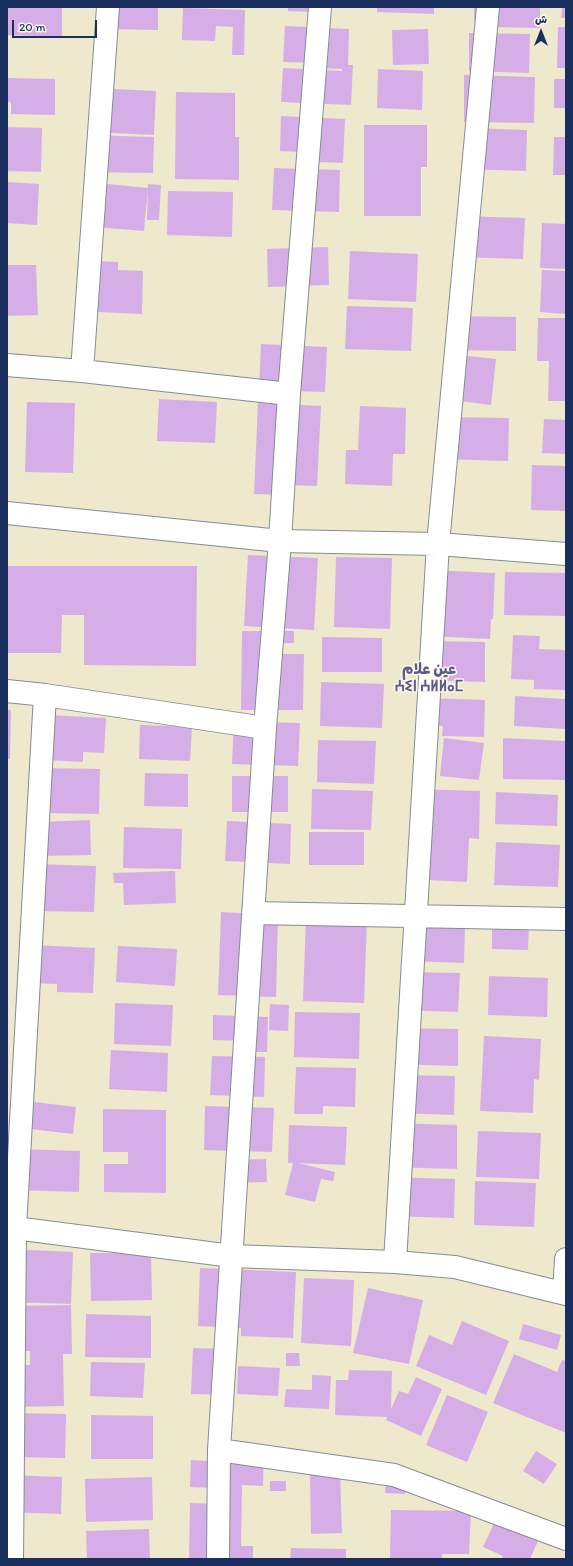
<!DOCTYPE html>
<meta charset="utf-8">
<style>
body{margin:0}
#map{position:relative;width:573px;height:1566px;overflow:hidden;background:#eee8cd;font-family:Itim,"Playpen Sans Arabic",sans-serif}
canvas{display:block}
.frame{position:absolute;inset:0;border:8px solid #1b2f5e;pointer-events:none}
.north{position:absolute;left:521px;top:12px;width:40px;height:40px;-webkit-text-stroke:3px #fbf7ec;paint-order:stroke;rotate:0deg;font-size:11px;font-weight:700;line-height:16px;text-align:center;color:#1b2f5e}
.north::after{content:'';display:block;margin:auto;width:14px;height:18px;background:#1b2f5e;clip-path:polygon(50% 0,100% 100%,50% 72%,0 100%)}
.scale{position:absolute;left:12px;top:20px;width:85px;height:18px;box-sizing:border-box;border:2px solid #1b2f5e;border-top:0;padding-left:5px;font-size:12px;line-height:14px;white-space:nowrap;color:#1b2f5e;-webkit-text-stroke:3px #fbf7ec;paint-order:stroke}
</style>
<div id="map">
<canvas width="573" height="1566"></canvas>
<div class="frame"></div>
<div class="north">ش</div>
<div class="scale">20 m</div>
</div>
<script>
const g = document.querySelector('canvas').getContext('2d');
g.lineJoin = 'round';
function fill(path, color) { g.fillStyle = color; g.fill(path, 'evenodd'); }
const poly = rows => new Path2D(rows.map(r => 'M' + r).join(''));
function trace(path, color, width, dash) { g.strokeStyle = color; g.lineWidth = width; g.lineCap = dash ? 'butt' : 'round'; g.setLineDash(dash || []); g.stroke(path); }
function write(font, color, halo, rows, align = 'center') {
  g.font = font + ' Itim,"Playpen Sans Arabic","Noto Sans Tifinagh",sans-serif'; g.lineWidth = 3; g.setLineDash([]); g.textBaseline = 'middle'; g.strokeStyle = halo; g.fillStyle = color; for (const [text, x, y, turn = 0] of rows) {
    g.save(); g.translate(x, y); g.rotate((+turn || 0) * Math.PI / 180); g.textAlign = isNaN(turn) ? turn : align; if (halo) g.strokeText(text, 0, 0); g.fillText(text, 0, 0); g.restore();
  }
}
fill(poly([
 [7,7,62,7,62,37,7,35],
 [104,7,158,7,158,30,104,29],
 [288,7,312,7,312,12,288,11],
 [377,7,434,7,434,14,377,12],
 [474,7,540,7,540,28,487,27,487,21,474,21],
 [562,7,566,7,566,18,561,18],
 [183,8,245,10,244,55,232,55,233,27,216,26,215,41,182,40],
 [285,26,349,29,348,65,353,65,351,105,281,102,283,68,342,71,342,69,320,68,320,63,283,62],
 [558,27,566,27,566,68,557,68],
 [428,29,429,64,393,65,392,30],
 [469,33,530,34,529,73,469,71],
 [378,69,423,71,422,110,377,108],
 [464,75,535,77,534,123,464,122],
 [7,78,55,79,55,115,11,114,11,102,7,102],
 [554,79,566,79,566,108,554,108],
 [94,88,156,91,154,135,92,132],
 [176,92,235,93,235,137,239,137,239,180,175,179],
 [281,116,345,119,343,163,297,161,298,152,280,151],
 [364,125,427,125,427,167,421,167,421,216,364,216],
 [7,127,42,128,41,172,7,171],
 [468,128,527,130,526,171,466,169],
 [88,135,154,137,153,173,87,172],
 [554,137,566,137,566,175,553,175],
 [274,168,340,170,339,212,272,210],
 [7,182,39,184,37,225,7,223],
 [87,182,148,188,144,231,83,226],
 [148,184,161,185,159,220,147,220],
 [168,191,233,192,232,237,167,235],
 [457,216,525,218,523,259,456,257],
 [542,223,566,224,566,269,540,268],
 [328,247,329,285,268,287,267,249],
 [350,251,418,254,416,302,348,299],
 [78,260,118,262,118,270,143,271,142,314,76,311],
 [7,265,36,265,38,315,7,316],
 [542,270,566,271,566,314,540,312],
 [347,306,413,308,411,351,345,349],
 [452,316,516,317,516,351,452,350],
 [538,318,566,318,566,401,548,401,549,361,537,361],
 [261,344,327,347,325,392,259,390],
 [449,354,496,359,491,405,444,399],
 [159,399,217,402,215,443,157,441],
 [27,402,75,403,73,473,25,472],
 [258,403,321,406,317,486,287,485,286,495,254,494],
 [360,406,406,408,405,454,393,454,392,486,345,484,346,450,358,450],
 [442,417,509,418,508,461,440,459],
 [544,419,566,420,566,454,542,453],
 [532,465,566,466,566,511,531,510],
 [248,555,318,558,314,630,244,626],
 [336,557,392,558,390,629,334,627],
 [7,566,197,566,196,666,84,665,84,615,62,615,61,653,7,653],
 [431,570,495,573,493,619,491,619,490,639,428,636],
 [505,572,566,573,566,616,504,615],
 [242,631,294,631,294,643,271,643,275,654,304,654,303,710,241,710],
 [513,635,540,636,539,649,566,650,566,690,534,689,534,680,511,679],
 [322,637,382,638,382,672,322,672],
 [429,641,485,642,485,682,427,680],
 [321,682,384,684,382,728,320,726],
 [515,696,566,699,566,729,514,726],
 [422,698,485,700,484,737,442,736,443,726,421,726],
 [7,710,11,710,10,759,7,759],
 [47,715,106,718,104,753,83,752,83,762,46,760],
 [234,721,300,723,298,766,232,764],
 [140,725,192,727,190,761,139,759],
 [444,738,484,743,479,780,440,776],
 [503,738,566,741,565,780,503,779],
 [318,740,376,741,374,784,317,782],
 [42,768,100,769,99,814,41,813],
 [145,773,188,774,188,807,144,806],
 [232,776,288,776,288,812,232,812],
 [312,789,373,791,371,830,311,829],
 [415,789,480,791,479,839,469,838,467,882,411,879],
 [496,792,558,795,557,826,495,824],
 [90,820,91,855,41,856,40,822],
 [227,821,291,824,290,864,225,861],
 [124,827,182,829,181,869,123,868],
 [309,832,364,832,364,865,309,865],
 [496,842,560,845,558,887,494,885],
 [36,864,96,866,94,912,35,911],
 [175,871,176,903,124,905,123,883,114,883,113,873],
 [221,912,278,915,276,997,218,995],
 [306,917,367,919,364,1003,303,1001],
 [492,924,529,925,528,950,492,949],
 [410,926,465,928,464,963,409,961],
 [32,945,95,948,93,993,57,992,57,984,30,983],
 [118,946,177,949,175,986,116,982],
 [402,972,460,973,458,1012,401,1010],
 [489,976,548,978,547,1017,488,1015],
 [115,1003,173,1005,171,1046,114,1044],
 [270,1004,289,1005,288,1031,269,1030],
 [295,1012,360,1013,359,1059,294,1057],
 [213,1015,268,1017,267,1052,256,1052,256,1041,213,1040],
 [397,1028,458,1029,458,1066,396,1064],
 [484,1036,541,1039,539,1080,534,1079,533,1113,480,1111],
 [111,1050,168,1053,167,1092,109,1089],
 [212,1056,265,1057,264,1097,210,1095],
 [296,1067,356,1068,355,1107,323,1106,323,1114,294,1114],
 [395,1075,455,1076,454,1115,395,1113],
 [26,1101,76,1107,73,1134,22,1128],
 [205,1106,274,1108,272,1152,204,1150],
 [103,1109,166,1110,166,1193,104,1192,104,1164,128,1164,128,1152,103,1152],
 [391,1123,457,1125,457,1169,391,1167],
 [289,1125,347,1127,345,1165,298,1163,335,1172,333,1181,321,1179,315,1202,285,1195,293,1163,288,1163],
 [478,1131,541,1133,539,1179,476,1177],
 [17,1149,80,1151,79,1192,15,1190],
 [266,1159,267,1182,227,1183,226,1160],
 [390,1177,455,1179,454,1218,388,1216],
 [475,1181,536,1183,534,1227,474,1225],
 [10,1249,73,1252,71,1304,8,1302],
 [90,1253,151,1253,152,1300,91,1301],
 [200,1268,296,1272,293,1338,241,1336,241,1328,198,1326],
 [304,1278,354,1280,351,1346,301,1343],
 [368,1288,423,1300,409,1364,353,1353],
 [71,1305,72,1354,63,1354,64,1406,7,1407,7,1366,30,1365,30,1351,7,1352,7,1306],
 [86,1314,151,1316,151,1358,85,1357],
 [462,1321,509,1341,486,1395,416,1366,429,1335,452,1345],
 [523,1324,561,1335,557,1350,519,1339],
 [193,1348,235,1349,233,1395,191,1394],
 [286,1353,299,1353,300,1366,286,1366],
 [514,1354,557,1372,562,1360,566,1361,566,1433,493,1403],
 [91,1362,145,1363,143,1398,90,1396],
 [238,1366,280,1368,278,1396,237,1394],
 [349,1370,392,1371,391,1409,399,1391,408,1394,416,1377,442,1389,421,1436,386,1420,387,1417,335,1415,336,1380,348,1380],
 [312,1375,331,1376,329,1409,284,1407,286,1389,312,1390],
 [447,1395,488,1412,467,1462,426,1445],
 [7,1413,66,1414,65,1458,7,1457],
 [91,1415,153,1416,153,1459,91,1459],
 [207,1450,264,1451,263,1486,242,1485,241,1546,253,1546,253,1559,189,1559,190,1503,216,1504,214,1488,190,1487,191,1460,207,1461],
 [536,1451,557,1464,544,1484,523,1471],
 [310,1471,340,1471,342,1533,311,1534],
 [387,1472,407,1474,405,1494,385,1493],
 [7,1475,62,1477,61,1514,7,1512],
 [152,1477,153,1520,86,1522,85,1479],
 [270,1481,286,1481,286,1491,270,1491],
 [391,1510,471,1511,469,1554,442,1554,442,1559,390,1559],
 [496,1519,539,1539,530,1559,501,1559,503,1556,483,1547],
 [149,1529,150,1559,87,1559,86,1531],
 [291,1548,346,1549,346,1559,290,1559]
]), '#d6aee7');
const minor = poly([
 [7,365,82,371,289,394],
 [82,371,108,7],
 [7,513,280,541,438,544,566,554],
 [7,691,45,695,265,728],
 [253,913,566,919],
 [7,1227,232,1256,395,1262,455,1267,566,1294],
 [395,1262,438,544,488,7],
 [564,1293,566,1259],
 [219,1450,394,1475,566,1539],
 [12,1559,15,1228,45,695],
 [218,1559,219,1450,265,728,280,541,289,394,320,7]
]);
trace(minor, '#848c96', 24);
trace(minor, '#fff', 22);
write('bold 15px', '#5c5b8e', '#fbf7ec', [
 ["عين علام",429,670],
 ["ⵄⵉⵏ ⵄⵍⵍⴰⵎ",429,687]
]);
</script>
